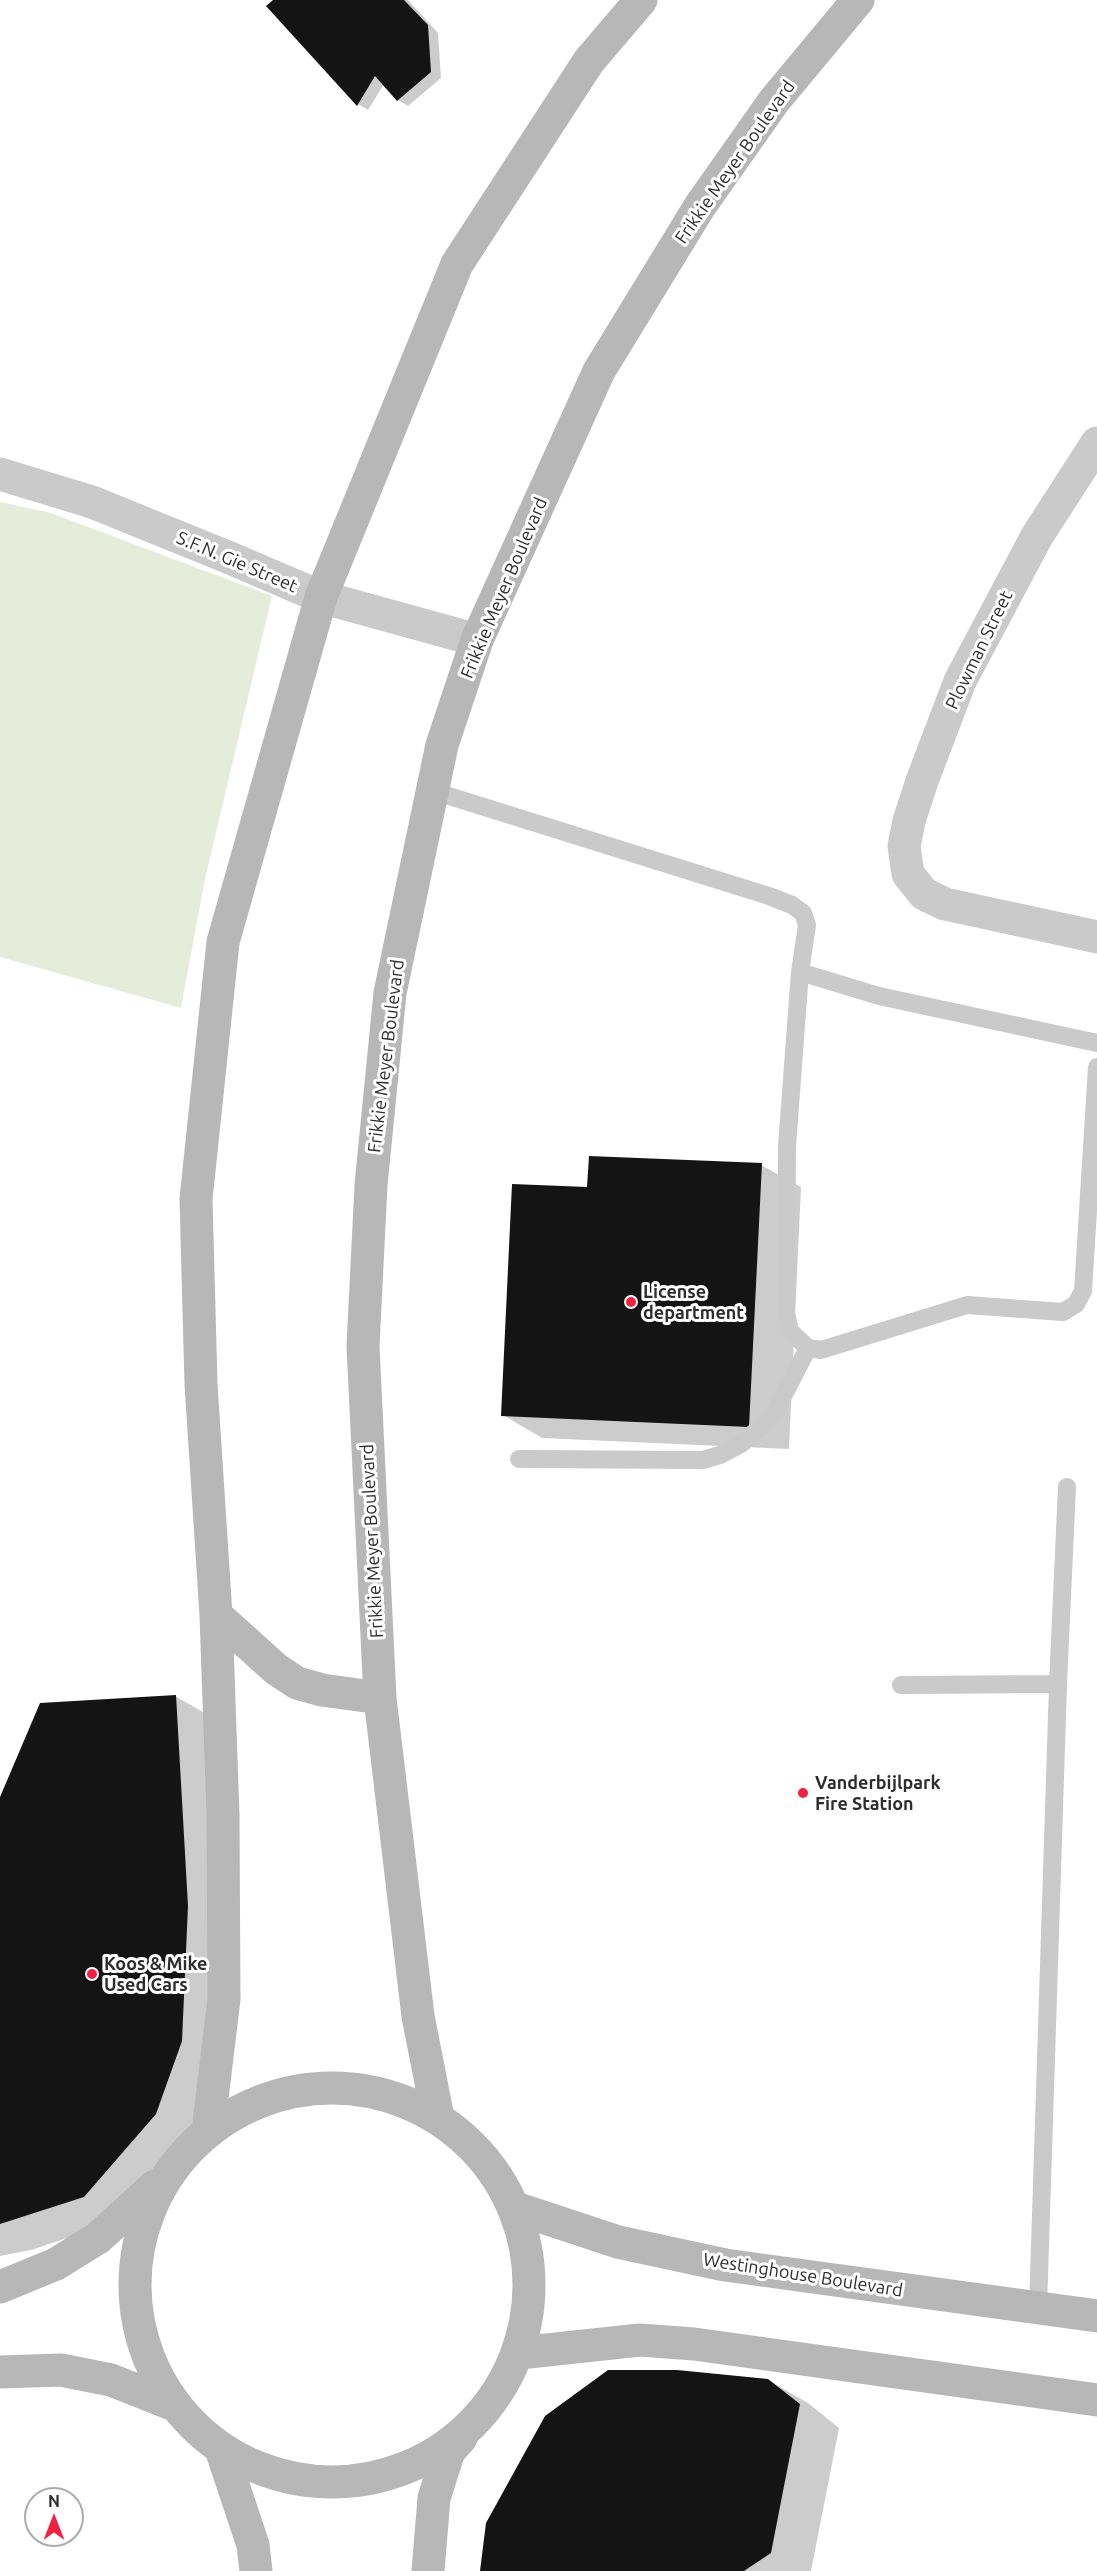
<!DOCTYPE html>
<style>
body{margin:0}
#map{position:relative;width:1097px;height:2571px;overflow:hidden;background:#fff;font-family:Ubuntu,sans-serif}
canvas{display:block}
.north{position:absolute;left:24px;top:2487px;width:60px;height:60px;box-sizing:border-box;background:#fff;border:2px solid #ababab;border-radius:50%;rotate:0deg;font-size:16px;font-weight:700;line-height:24px;text-align:center;color:#2d2d2d}
.north::after{content:'';display:block;margin:auto;width:21px;height:27px;background:#f12241;clip-path:polygon(50% 0,100% 100%,50% 72%,0 100%)}
</style>
<div id="map">
<canvas width="1097" height="2571"></canvas>
<div class="north">N</div>
</div>
<script>
const g = document.querySelector('canvas').getContext('2d');
g.lineJoin = 'round';
function fill(path, color) { g.fillStyle = color; g.fill(path, 'evenodd'); }
const poly = rows => new Path2D(rows.map(r => 'M' + r).join(''));
function trace(path, color, width, dash) { g.strokeStyle = color; g.lineWidth = width; g.lineCap = dash ? 'butt' : 'round'; g.setLineDash(dash || []); g.stroke(path); }
function write(font, color, halo, rows, align = 'center') {
  g.font = font + ' Ubuntu,sans-serif'; g.lineWidth = 6; g.setLineDash([]); g.textBaseline = 'middle'; g.strokeStyle = halo; g.fillStyle = color; for (const [text, x, y, turn = 0] of rows) {
    g.save(); g.translate(x, y); g.rotate((+turn || 0) * Math.PI / 180); g.textAlign = isNaN(turn) ? turn : align; if (halo) g.strokeText(text, 0, 0); g.fillText(text, 0, 0); g.restore();
  }
}
fill(poly([
 [0,502,51,513,272,596,205,879,181,1008,0,957]
]), '#e5ecd9');
fill(poly([
 [275,0,408,0,438,33,441,78,408,106,398,100,384,84,368,110,358,104,268,7],
 [761,1165,801,1187,789,1449,542,1438,503,1415,589,1189],
 [175,1696,215,1719,227,1930,195,2136,124,2219,31,2250,0,2256,0,1803],
 [768,2380,808,2403,839,2428,811,2571,482,2571]
]), '#0003');
fill(poly([
 [273,0,404,0,428,25,431,72,397,101,375,76,357,106,266,6],
 [589,1156,762,1163,749,1427,501,1416,512,1184,587,1187],
 [176,1695,188,1906,182,2041,156,2114,84,2197,0,2224,0,1797,40,1703],
 [608,2370,677,2370,768,2379,800,2404,771,2553,744,2571,480,2571,486,2523,545,2416]
]), '#141414');
trace(poly([
 [433,791,769,896,792,905,803,913,807,925,800,972,787,1146,786,1313,790,1331,808,1348,821,1350,967,1305,1063,1312,1076,1304,1083,1291,1097,1067],
 [800,972,879,996,1097,1043],
 [519,1459,703,1460,720,1455,741,1444,773,1416,808,1348],
 [901,1685,1058,1684],
 [1038,2308,1058,1684,1067,1487]
]), '#cacaca', 18);
trace(poly([
 [1097,443,1037,536,960,681,922,781,909,821,904,846,908,874,924,894,945,904,1097,937],
 [0,474,92,502,230,558,321,597,477,640]
]), '#cacaca', 33);
trace(poly([
 [216,1615,276,1669,297,1683,322,1690,380,1698],
 '135 2285a197 197 0 1 1 394 0a197 197 0 1 1-394 0Z',
 [438,2118,418,2016,380,1698,363,1346,371,1185,390,993,442,745,477,640,599,371,700,206,774,101,858,0],
 [208,2131,224,1999,223,1815,216,1615,201,1384,196,1199,223,942,321,597,457,264,589,61,641,0],
 [515,2208,618,2242,725,2265,1097,2316],
 [0,2287,56,2264,98,2238,155,2186],
 [519,2353,640,2340,694,2344,1097,2400],
 [0,2372,61,2370,111,2380,174,2405],
 [221,2449,253,2545,256,2571],
 [428,2571,434,2498,449,2451,461,2438]
]), '#b7b7b7', 33);
for (const [x, y, r, color] of [
 [631,1302,6,"#f12241"],
 [803,1793,6,"#f12241"],
 [92,1974,6,"#f12241"]
]) { const dot = new Path2D(); dot.arc(x, y, r, 0, 2 * Math.PI); g.fillStyle = color; g.fill(dot); trace(dot, '#fff', 2); }
write('18px', '#2d2d2d', '#fff', [
 ["Frikkie Meyer Boulevard",735,162,-55],
 ["S.F.N. Gie Street",237,562,23],
 ["Frikkie Meyer Boulevard",504,588,-67],
 ["Plowman Street",979,650,-64],
 ["Frikkie Meyer Boulevard",386,1056,-83],
 ["Frikkie Meyer Boulevard",372,1541,-93],
 ["Westinghouse Boulevard",803,2275,9]
]);
write('bold 18px', '#2d2d2d', '#fff', [
 ["License",643,1292],
 ["department",643,1313],
 ["Vanderbijlpark",815,1783],
 ["Fire Station",815,1804],
 ["Koos & Mike",104,1964],
 ["Used Cars",104,1985]
], 'left');
</script>
